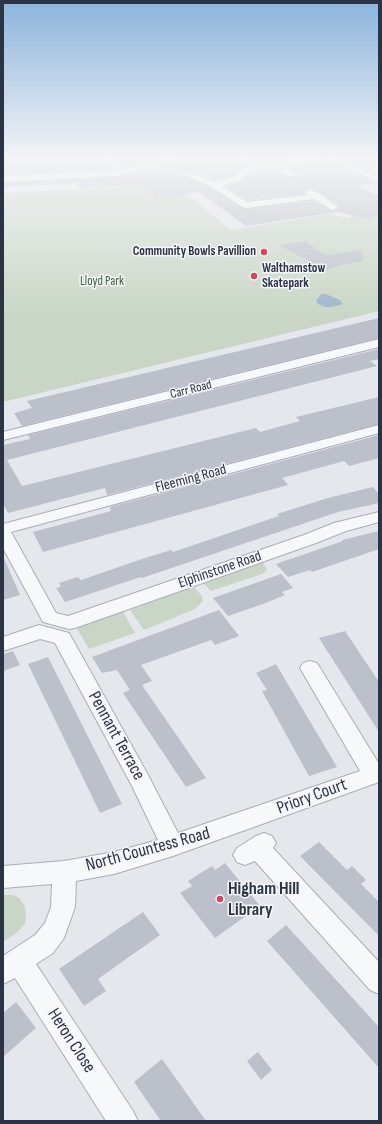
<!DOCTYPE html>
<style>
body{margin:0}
#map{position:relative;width:382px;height:1124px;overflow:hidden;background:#e4e7ec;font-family:"Sofia Sans Condensed",sans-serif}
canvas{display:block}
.frame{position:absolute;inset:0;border:4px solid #2b3445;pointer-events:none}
</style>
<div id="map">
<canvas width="382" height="1124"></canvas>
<div class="frame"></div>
</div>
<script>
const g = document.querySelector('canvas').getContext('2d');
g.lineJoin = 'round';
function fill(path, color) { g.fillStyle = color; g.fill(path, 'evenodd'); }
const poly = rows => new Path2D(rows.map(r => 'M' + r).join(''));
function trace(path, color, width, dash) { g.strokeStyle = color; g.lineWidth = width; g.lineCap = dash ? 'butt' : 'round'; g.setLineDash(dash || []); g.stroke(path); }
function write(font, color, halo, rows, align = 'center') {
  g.font = font + ' "Sofia Sans Condensed",sans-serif'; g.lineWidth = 3; g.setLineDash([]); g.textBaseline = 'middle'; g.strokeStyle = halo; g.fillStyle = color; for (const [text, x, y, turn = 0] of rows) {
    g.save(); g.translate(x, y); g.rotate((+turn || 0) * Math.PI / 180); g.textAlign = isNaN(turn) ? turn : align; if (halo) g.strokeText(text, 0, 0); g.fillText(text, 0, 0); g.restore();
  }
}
fill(poly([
 [134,176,183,191,231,230,329,214,348,218,379,207,379,311,3,402,3,193,136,186],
 [263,562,267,570,262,574,211,591,203,583],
 [193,586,202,596,203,601,195,609,144,630,130,610],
 [122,610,135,633,89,649,76,627],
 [3,895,14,895,20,899,25,907,26,915,25,924,15,934,3,942]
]), '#c9d6c5');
fill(poly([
 [321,294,326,294,340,300,343,304,332,307,325,307,318,304,316,301]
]), '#9fb4cc');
fill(poly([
 [3,160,102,160,114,169,3,174],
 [115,160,159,160,128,166],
 [178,160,236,160,238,163,247,166,231,176,215,180,189,171,183,175,211,188,242,208,247,209,314,201,333,211,339,208,339,206,321,193,310,188,304,191,304,194,247,200,226,186,239,182,259,169,280,168,279,172,280,174,293,178,297,173,285,168,314,164,320,160,329,160,329,161,375,183,357,186,379,196,379,215,370,220,338,212,246,226,199,192,156,199,139,185,79,188,78,183,3,187,3,183,116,177,176,163],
 [343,160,379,160,379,167,365,169],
 [305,241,325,255,361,250,363,261,345,264,326,270,279,245],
 [379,318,379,338,22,426,14,413,32,408,27,401],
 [379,349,379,359,370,361,377,366,7,460,22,486,256,428,260,432,300,421,296,417,379,397,379,424,107,495,105,488,8,513,3,503,3,445,30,439,28,435],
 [379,435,379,458,349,466,344,461,282,478,288,485,43,552,33,532,111,511,110,507],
 [373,487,379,494,379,503,338,512,142,578,141,577,65,602,56,588,61,587,59,583,78,577,81,580,142,559,171,550,173,552,279,516,277,514,328,498],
 [379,531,379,549,312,572,310,570,288,577,276,564,343,541,342,540],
 [3,556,20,595,3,600],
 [281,574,293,588,282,592,285,595,263,604,228,616,213,598],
 [219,610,239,636,215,645,211,640,141,665,152,681,142,685,206,778,186,787,123,693,130,690,117,670,102,673,92,657],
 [345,631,379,682,379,732,319,638],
 [13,651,20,665,3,671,3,654],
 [48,657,59,679,122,804,100,813,28,664],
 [276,664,337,767,309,776,262,691,267,690,256,673],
 [319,842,347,870,352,866,366,880,361,884,379,902,379,936,300,856],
 [225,863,260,906,215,938,180,893,192,886,188,881,212,866,215,870],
 [143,912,160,935,98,979,106,991,84,1006,59,969],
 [286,925,379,1027,379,1068,267,941],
 [16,1002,36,1028,3,1057,3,1013],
 [258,1052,272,1070,261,1080,247,1061],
 [162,1059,177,1080,206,1121,161,1121,134,1082]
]), '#bbc0ca');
const minor = poly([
 [103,160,112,160,128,168,164,160,177,160,176,162,116,176,3,182,3,176,119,170,103,160],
 [330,160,340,160,379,177,379,183,330,160],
 [255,163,258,163,262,165,238,181,222,186,247,202,307,195,305,192,309,189,320,194,338,207,333,210,330,209,314,199,247,208,242,207,212,187,184,175,188,172,215,182,232,177,255,163],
 [281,169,287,169,296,174,292,177,289,176,281,173,280,171,281,169],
 [379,339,379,347,3,440,3,432,379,339],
 [379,425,379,433,11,532,56,613,68,616,304,535,334,523,379,512,379,522,346,531,316,543,75,628,69,629,43,622,3,548,3,524,379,425],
 [39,625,69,633,148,775,178,833,360,771,300,668,303,663,310,661,317,663,379,764,379,782,173,856,114,874,76,881,75,907,64,938,53,953,36,964,133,1111,138,1121,106,1121,15,978,3,984,3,956,35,935,45,923,51,907,52,884,3,888,3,866,64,861,114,852,158,840,132,786,55,643,40,639,3,651,3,637,39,625],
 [264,833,272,836,276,843,273,848,379,962,379,994,370,990,255,861,245,865,237,862,233,855,237,848,256,836,264,833]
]);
const major = poly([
 [237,160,251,160,259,162,289,160,319,160,314,163,266,168,254,167,238,162,237,160]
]);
trace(minor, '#a9aeb7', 2);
trace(major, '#a3abb8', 2);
fill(minor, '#f7f8fa');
fill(major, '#fff');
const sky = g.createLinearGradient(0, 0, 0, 317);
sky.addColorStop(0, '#8bb4dd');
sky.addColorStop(0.5, '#f3f4f6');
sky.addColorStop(1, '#f3f4f600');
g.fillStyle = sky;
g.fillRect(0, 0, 382, 317);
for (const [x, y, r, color] of [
 [264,252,4,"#d1495b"],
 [254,276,4,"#d1495b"],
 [220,899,4,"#d1495b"]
]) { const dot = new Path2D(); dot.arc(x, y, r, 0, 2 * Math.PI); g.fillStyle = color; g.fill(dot); trace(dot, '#f4f6f9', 1.5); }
write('bold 13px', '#2b3445', '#f4f6f9', [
 ["Community Bowls Pavillion",256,252],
 ["Walthamstow",262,269,"left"],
 ["Skatepark",262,284,"left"]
], 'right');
write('13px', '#3f6138', '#f4f6f9', [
 ["Lloyd Park",102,282]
]);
write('13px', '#2b3445', '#f4f6f9', [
 ["Carr Road",191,390,-14]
]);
write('15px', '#2b3445', '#f4f6f9', [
 ["Fleeming Road",191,479,-15],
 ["Elphinstone Road",220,570,-19]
]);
write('18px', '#2b3445', '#f4f6f9', [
 ["Pennant Terrace",116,736,61],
 ["Priory Court",312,797,-20],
 ["North Countess Road",148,850,-15],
 ["Heron Close",71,1041,57]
]);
write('bold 18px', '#2b3445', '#f4f6f9', [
 ["Higham Hill",228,889],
 ["Library",228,910]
], 'left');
</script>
